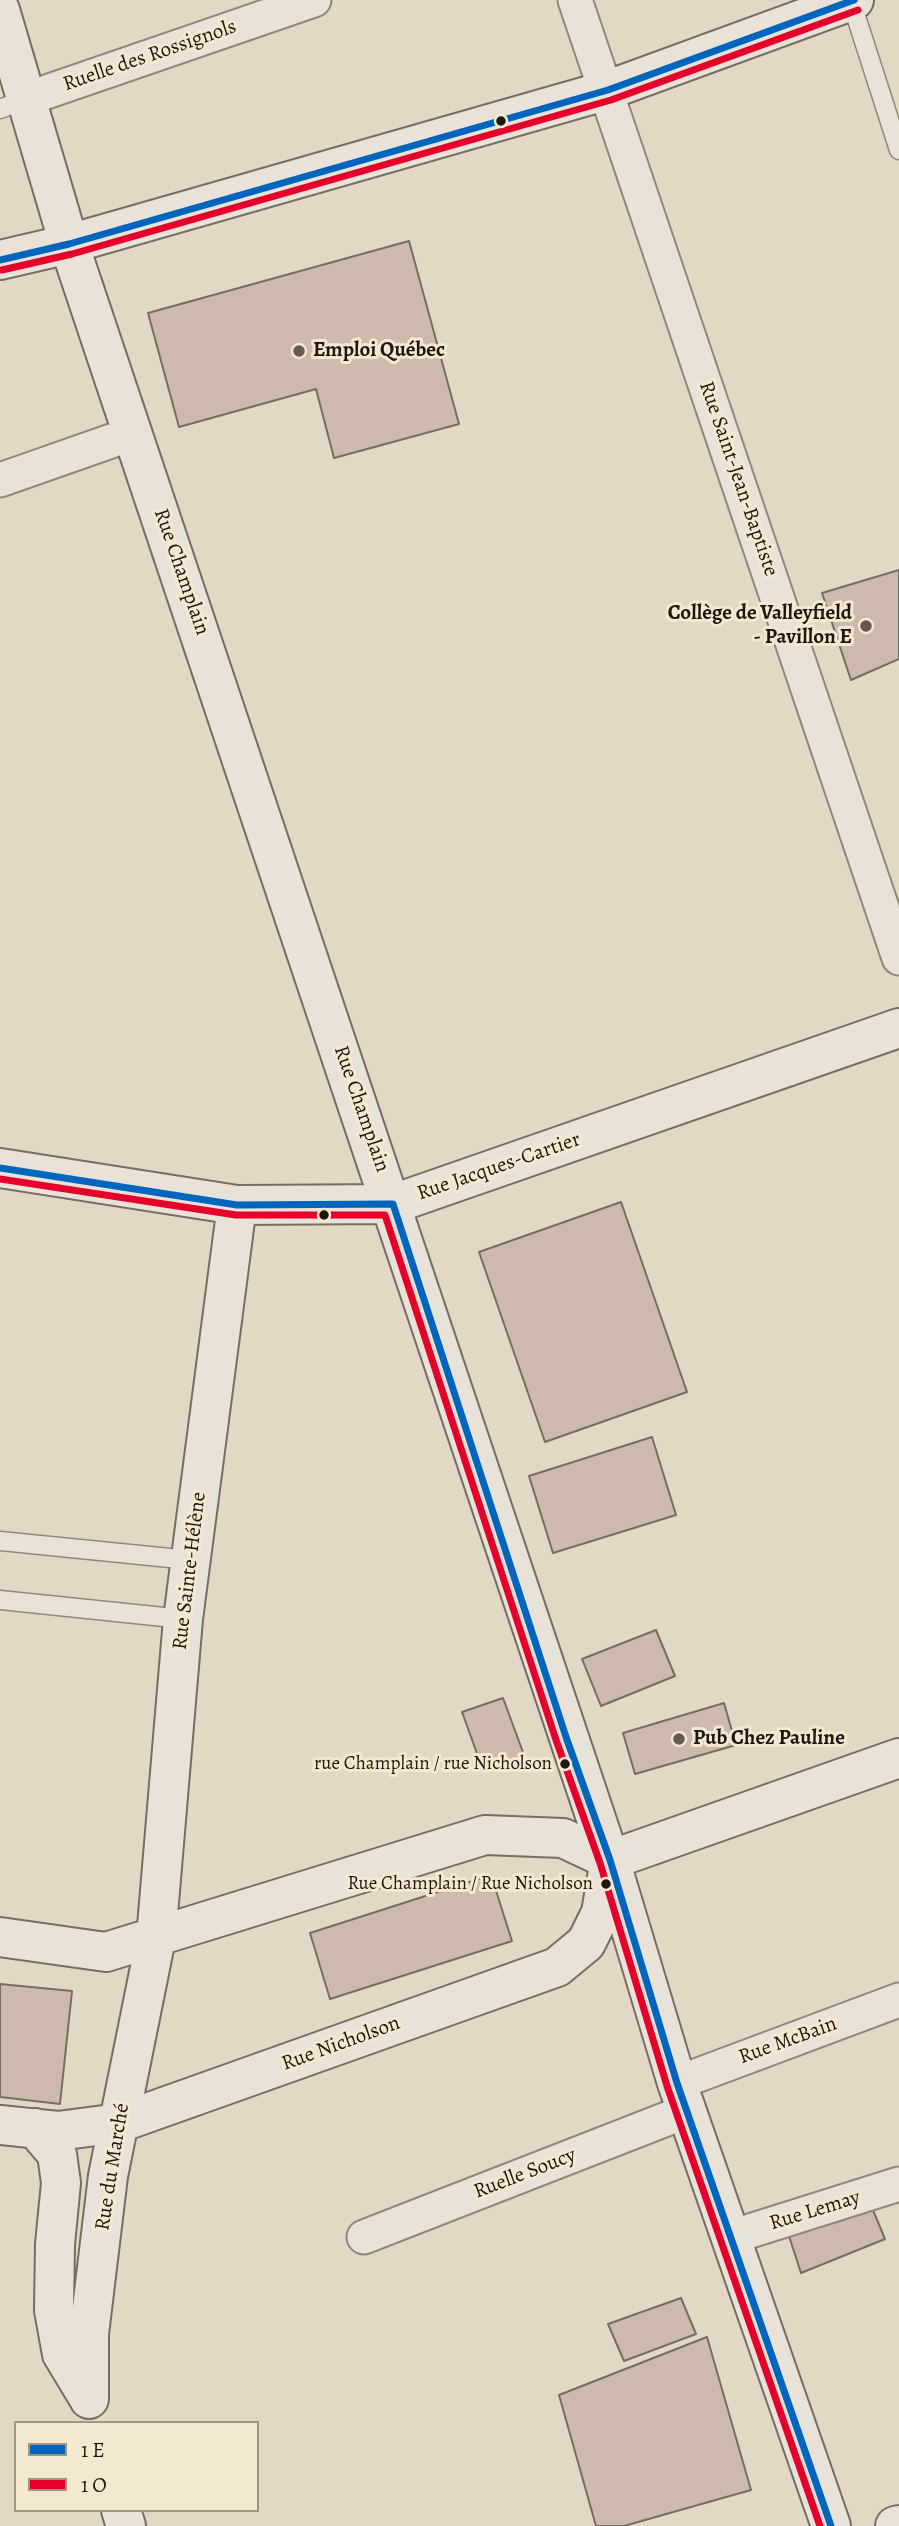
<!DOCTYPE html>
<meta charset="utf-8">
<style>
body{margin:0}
#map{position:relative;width:899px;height:2526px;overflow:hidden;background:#e3d8c3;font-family:Alegreya,serif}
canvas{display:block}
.legend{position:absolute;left:14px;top:2421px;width:245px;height:91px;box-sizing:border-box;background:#f5e8d0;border:2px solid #a09483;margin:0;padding:9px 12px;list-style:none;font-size:21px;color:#201610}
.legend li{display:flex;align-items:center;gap:14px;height:35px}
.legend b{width:35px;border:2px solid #a09483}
</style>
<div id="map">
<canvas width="899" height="2526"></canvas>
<ul class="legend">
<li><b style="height:9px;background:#0065bd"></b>1 E</li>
<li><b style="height:9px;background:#e4002b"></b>1 O</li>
</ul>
</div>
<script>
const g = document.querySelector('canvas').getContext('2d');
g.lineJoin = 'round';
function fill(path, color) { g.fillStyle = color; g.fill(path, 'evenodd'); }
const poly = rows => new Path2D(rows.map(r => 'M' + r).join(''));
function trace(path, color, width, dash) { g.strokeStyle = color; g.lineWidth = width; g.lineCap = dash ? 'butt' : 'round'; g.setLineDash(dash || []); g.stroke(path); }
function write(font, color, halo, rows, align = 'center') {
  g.font = font + ' Alegreya,serif'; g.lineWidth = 6; g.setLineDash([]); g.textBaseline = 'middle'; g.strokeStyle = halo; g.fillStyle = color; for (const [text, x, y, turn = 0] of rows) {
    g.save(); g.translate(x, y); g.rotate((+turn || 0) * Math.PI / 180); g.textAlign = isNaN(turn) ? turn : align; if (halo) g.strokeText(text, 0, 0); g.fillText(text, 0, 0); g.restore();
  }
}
const building = poly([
 [409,241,459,424,334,458,316,389,179,427,148,313,409,241],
 [899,570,899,659,851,680,822,593,899,570],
 [621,1202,687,1392,545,1442,479,1252,621,1202],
 [652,1437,676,1515,553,1553,529,1476,652,1437],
 [656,1630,675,1676,601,1706,582,1659,656,1630],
 [503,1698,524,1755,483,1770,462,1712,503,1698],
 [724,1703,736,1745,635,1774,623,1733,724,1703],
 [491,1875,512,1941,330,1999,310,1933,491,1875],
 [0,1984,72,1991,60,2104,0,2097,0,1984],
 [868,2198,885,2239,801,2273,787,2230,868,2198],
 [681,2298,696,2334,624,2361,608,2324,681,2298],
 [707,2337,751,2490,624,2526,596,2526,559,2395,707,2337]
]);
fill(building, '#cdbaac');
trace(building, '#756e63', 2);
const lane = poly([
 [851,1,899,150],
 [0,109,26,99],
 [0,1541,190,1560],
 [0,1600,183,1619]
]);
const street = poly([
 [575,0,899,958],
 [26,99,314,0],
 [0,480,134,433],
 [677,2083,899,2000],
 [364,2237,687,2111],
 [731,2237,899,2184]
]);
const secondary = poly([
 [0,10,69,244,610,1860,677,2083,831,2526],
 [0,260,69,244,608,90,854,0],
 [0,1168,237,1205,393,1204,899,1028],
 [0,1937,106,1952,485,1835,563,1838,610,1860,899,1758],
 [0,2125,58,2131,119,2123,557,1967,586,1943,601,1913,609,1865],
 [35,2128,57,2154,61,2183,55,2244,54,2310,62,2354,88,2397],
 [89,2399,89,2334,108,2176,156,1938,183,1619,237,1205],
 [121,2510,126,2526],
 [895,2526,899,2525]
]);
trace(lane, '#90887c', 21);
trace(street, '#90887c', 37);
trace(secondary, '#756e63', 42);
trace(lane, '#e8e2d8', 18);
trace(street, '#e8e2d8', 33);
trace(secondary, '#e8e2d8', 38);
trace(poly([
 [0,260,69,244,608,90,854,0],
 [0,1168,237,1205,393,1204,566,1737,610,1860,677,2083,831,2526]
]), '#0065bd', 7);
trace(poly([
 [2,270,72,254,611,100,858,10],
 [0,1179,236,1215,385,1215,556,1740,600,1863,667,2086,820,2526]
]), '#e4002b', 7);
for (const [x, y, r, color] of [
 [501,121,6,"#201610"],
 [299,351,7,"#645a4f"],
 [866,626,7,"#645a4f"],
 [324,1215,6,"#201610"],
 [679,1739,7,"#645a4f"],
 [565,1764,6,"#201610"],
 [606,1884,6,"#201610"]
]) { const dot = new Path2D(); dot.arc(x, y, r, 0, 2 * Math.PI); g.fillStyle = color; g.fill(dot); trace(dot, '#f5e8d0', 2.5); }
write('19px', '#201610', '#f5e8d0', [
 ["rue Champlain / rue Nicholson",552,1764],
 ["Rue Champlain / Rue Nicholson",593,1884]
], 'right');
write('21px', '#201610', '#f5e8d0', [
 ["Ruelle des Rossignols",150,56,-19],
 ["Rue Saint-Jean-Baptiste",738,479,71],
 ["Rue Champlain",181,572,71],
 ["Rue Champlain",361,1109,71],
 ["Rue Jacques-Cartier",499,1167,-19],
 ["Rue Sainte-Hélène",190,1571,-83],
 ["Rue McBain",788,2041,-20],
 ["Rue Nicholson",341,2044,-20],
 ["Rue du Marché",113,2167,-81],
 ["Ruelle Soucy",525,2174,-21],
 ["Rue Lemay",815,2211,-17]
]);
write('bold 21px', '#201610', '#f5e8d0', [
 ["Emploi Québec",313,351],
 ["Collège de Valleyfield",852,614,"right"],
 ["- Pavillon E",852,638,"right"],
 ["Pub Chez Pauline",693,1739]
], 'left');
</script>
